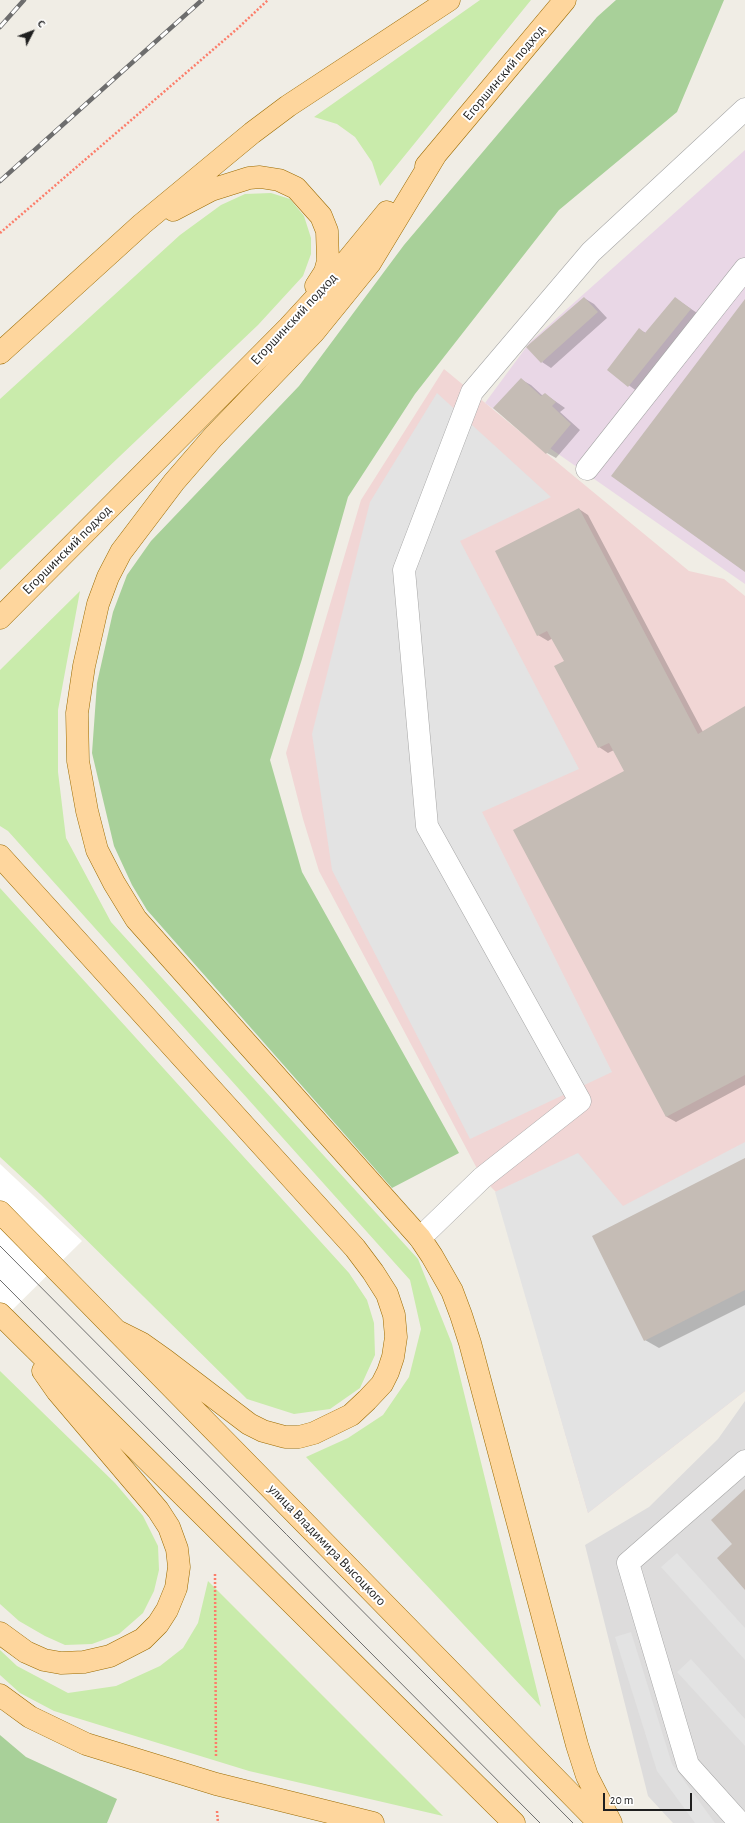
<!DOCTYPE html>
<meta charset="utf-8">
<style>
body{margin:0}
#map{position:relative;width:745px;height:1823px;overflow:hidden;background:#f0ede5;font-family:"Alegreya Sans",sans-serif}
canvas{display:block}
.north{position:absolute;left:12px;top:12px;width:40px;height:40px;-webkit-text-stroke:3px #fff;paint-order:stroke;rotate:48deg;font-size:11px;font-weight:700;line-height:16px;text-align:center;color:#1f1f1f}
.north::after{content:'';display:block;margin:auto;width:14px;height:18px;background:#1f1f1f;clip-path:polygon(50% 0,100% 100%,50% 72%,0 100%)}
.scale{position:absolute;left:603px;top:1793px;width:89px;height:18px;box-sizing:border-box;border:2px solid #1f1f1f;border-top:0;padding-left:5px;font-size:12px;line-height:14px;white-space:nowrap;color:#1f1f1f;-webkit-text-stroke:3px #fff;paint-order:stroke}
</style>
<div id="map">
<canvas width="745" height="1823"></canvas>
<div class="north">С</div>
<div class="scale">20 m</div>
</div>
<script>
const g = document.querySelector('canvas').getContext('2d');
g.lineJoin = 'round';
function fill(path, color) { g.fillStyle = color; g.fill(path, 'evenodd'); }
const poly = rows => new Path2D(rows.map(r => 'M' + r).join(''));
function trace(path, color, width, dash) { g.strokeStyle = color; g.lineWidth = width; g.lineCap = dash ? 'butt' : 'round'; g.setLineDash(dash || []); g.stroke(path); }
function write(font, color, halo, rows, align = 'center') {
  g.font = font + ' "Alegreya Sans",sans-serif'; g.lineWidth = 4; g.setLineDash([]); g.textBaseline = 'middle'; g.strokeStyle = halo; g.fillStyle = color; for (const [text, x, y, turn = 0] of rows) {
    g.save(); g.translate(x, y); g.rotate((+turn || 0) * Math.PI / 180); g.textAlign = isNaN(turn) ? turn : align; if (halo) g.strokeText(text, 0, 0); g.fillText(text, 0, 0); g.restore();
  }
}
fill(poly([
 [745,1401,745,1823,673,1823,648,1796,585,1545,649,1507,718,1439]
]), '#dddcdc');
fill(poly([
 [444,369,689,571,724,579,745,596,745,1391,588,1513,496,1192,482,1178,319,871,303,819,286,753,361,500]
]), '#f1d6d5');
fill(poly([
 [745,150,745,584,485,403,530,342]
]), '#e9d7e6');
fill(poly([
 [480,0,531,0,380,186,372,162,355,137,337,124,314,117],
 [271,193,290,199,304,216,311,238,311,254,303,276,258,325,0,570,0,399,180,235,221,205,245,194],
 [80,591,58,710,58,772,66,838,111,922,418,1259,452,1344,541,1707,306,1457,348,1438,383,1415,409,1377,421,1329,410,1280,8,831,0,826,0,670],
 [0,888,349,1273,367,1300,374,1323,375,1355,360,1388,330,1409,294,1414,247,1399,40,1194,0,1157],
 [0,1371,115,1483,143,1516,158,1546,159,1570,154,1591,143,1613,119,1634,92,1644,65,1645,45,1636,19,1621,0,1604],
 [208,1581,443,1816,249,1771,54,1711,20,1693,0,1675,0,1650,17,1666,68,1693,116,1686,160,1666,183,1648,198,1623]
]), '#c9ebab');
fill(poly([
 [616,0,724,0,677,112,559,210,415,394,348,497,302,659,270,760,302,872,459,1153,392,1188,147,910,132,885,114,846,92,753,97,683,113,612,127,575,151,541,299,386,404,245,597,17],
 [0,1735,26,1757,117,1799,107,1823,0,1823]
]), '#a8d099');
fill(poly([
 [437,393,551,497,460,541,579,769,482,812,612,1072,470,1139,332,870,312,734,370,502],
 [745,1142,745,1391,588,1513,495,1192,578,1153,623,1206],
 [677,1553,745,1628,745,1660,661,1567],
 [631,1632,672,1764,715,1823,695,1823,657,1771,615,1637],
 [691,1659,745,1719,745,1746,677,1672]
]), '#e3e3e3');
fill(poly([
 [0,1164,82,1241,0,1322]
]), '#fff');
fill(poly([
 [584,298,594,304,607,318,551,368,542,362],
 [675,298,700,315,638,392,608,370,640,330,646,333],
 [522,380,531,385,543,396,545,394,565,408,560,412,580,430,556,458,547,453,494,408],
 [579,509,588,515,703,732,745,707,745,1085,676,1122,667,1117,625,771,614,750,608,753,599,747,565,661,553,638,548,641,538,635,497,551],
 [745,1160,745,1305,659,1348,645,1340]
]), '#0003');
fill(poly([
 [584,297,598,312,541,363,526,347],
 [675,297,691,309,628,387,607,370,639,328,645,333],
 [745,299,745,572,611,476],
 [521,378,541,396,545,393,556,402,552,406,571,424,546,454,493,408],
 [579,508,698,734,745,706,745,1075,666,1117,513,830,624,771,609,743,598,748,554,666,564,661,547,631,537,636,495,551],
 [745,1158,745,1290,644,1341,592,1236],
 [745,1489,745,1590,717,1558,732,1544,711,1520]
]), '#c5bcb5');
const minor = poly([
 [587,469,745,269],
 [420,1238,482,1178,580,1101,427,826,404,570,472,392,591,252,745,109],
 [740,1823,688,1765,628,1563,745,1461]
]);
const major = poly([
 [436,154,370,263,314,332,213,437,174,482,121,552,108,577,98,604,84,666,77,713,78,761,87,811,97,850,114,883,136,919,420,1238,432,1256,452,1291,461,1315,470,1343,577,1745,587,1776,611,1823],
 [426,166,565,0],
 [173,210,211,190,249,178,260,177,279,180,296,188,321,216,327,231,328,261,325,272,316,286],
 [0,353,142,224,252,133,288,106,449,0],
 [0,618,289,327,323,290,387,212],
 [0,856,355,1248,373,1272,387,1294,394,1315,396,1337,393,1357,388,1372,382,1384,367,1400,351,1415,314,1433,299,1437,285,1437,263,1431,249,1424,165,1360,141,1343,117,1331],
 [0,1212,599,1823],
 [0,1314,514,1823],
 [0,1633,26,1652,44,1660,61,1663,84,1662,110,1656,143,1639,158,1624,167,1610,176,1588,179,1567,177,1549,169,1527,158,1510,57,1391,43,1371],
 [0,1695,30,1717,86,1744,216,1784,373,1823]
]);
trace(minor, '#a6a6a6', 23);
trace(major, '#9b6b00', 23);
trace(poly([
 [0,233,237,29,268,0],
 [215,1574,216,1756],
 [217,1811,218,1823]
]), '#fc7d6a', 2.5, [2, 2]);
trace(minor, '#fff', 22);
trace(major, '#fed69d', 22);
trace(poly([
 [0,1246,573,1823],
 [0,1280,540,1823]
]), '#6d6d6d', 1);
const rail = poly([
 [0,27,24,0],
 [0,181,202,0]
]);
trace(rail, '#6d6d6d', 4.5);
trace(rail, '#fff', 3, [9]);
write('14px', '#1f1f1f', '#fff', [
 ["Егоршинский подход",504,73,-50],
 ["Егоршинский подход",294,319,-47],
 ["Егоршинский подход",67,550,-45],
 ["улица Владимира Высоцкого",327,1545,46]
]);
</script>
